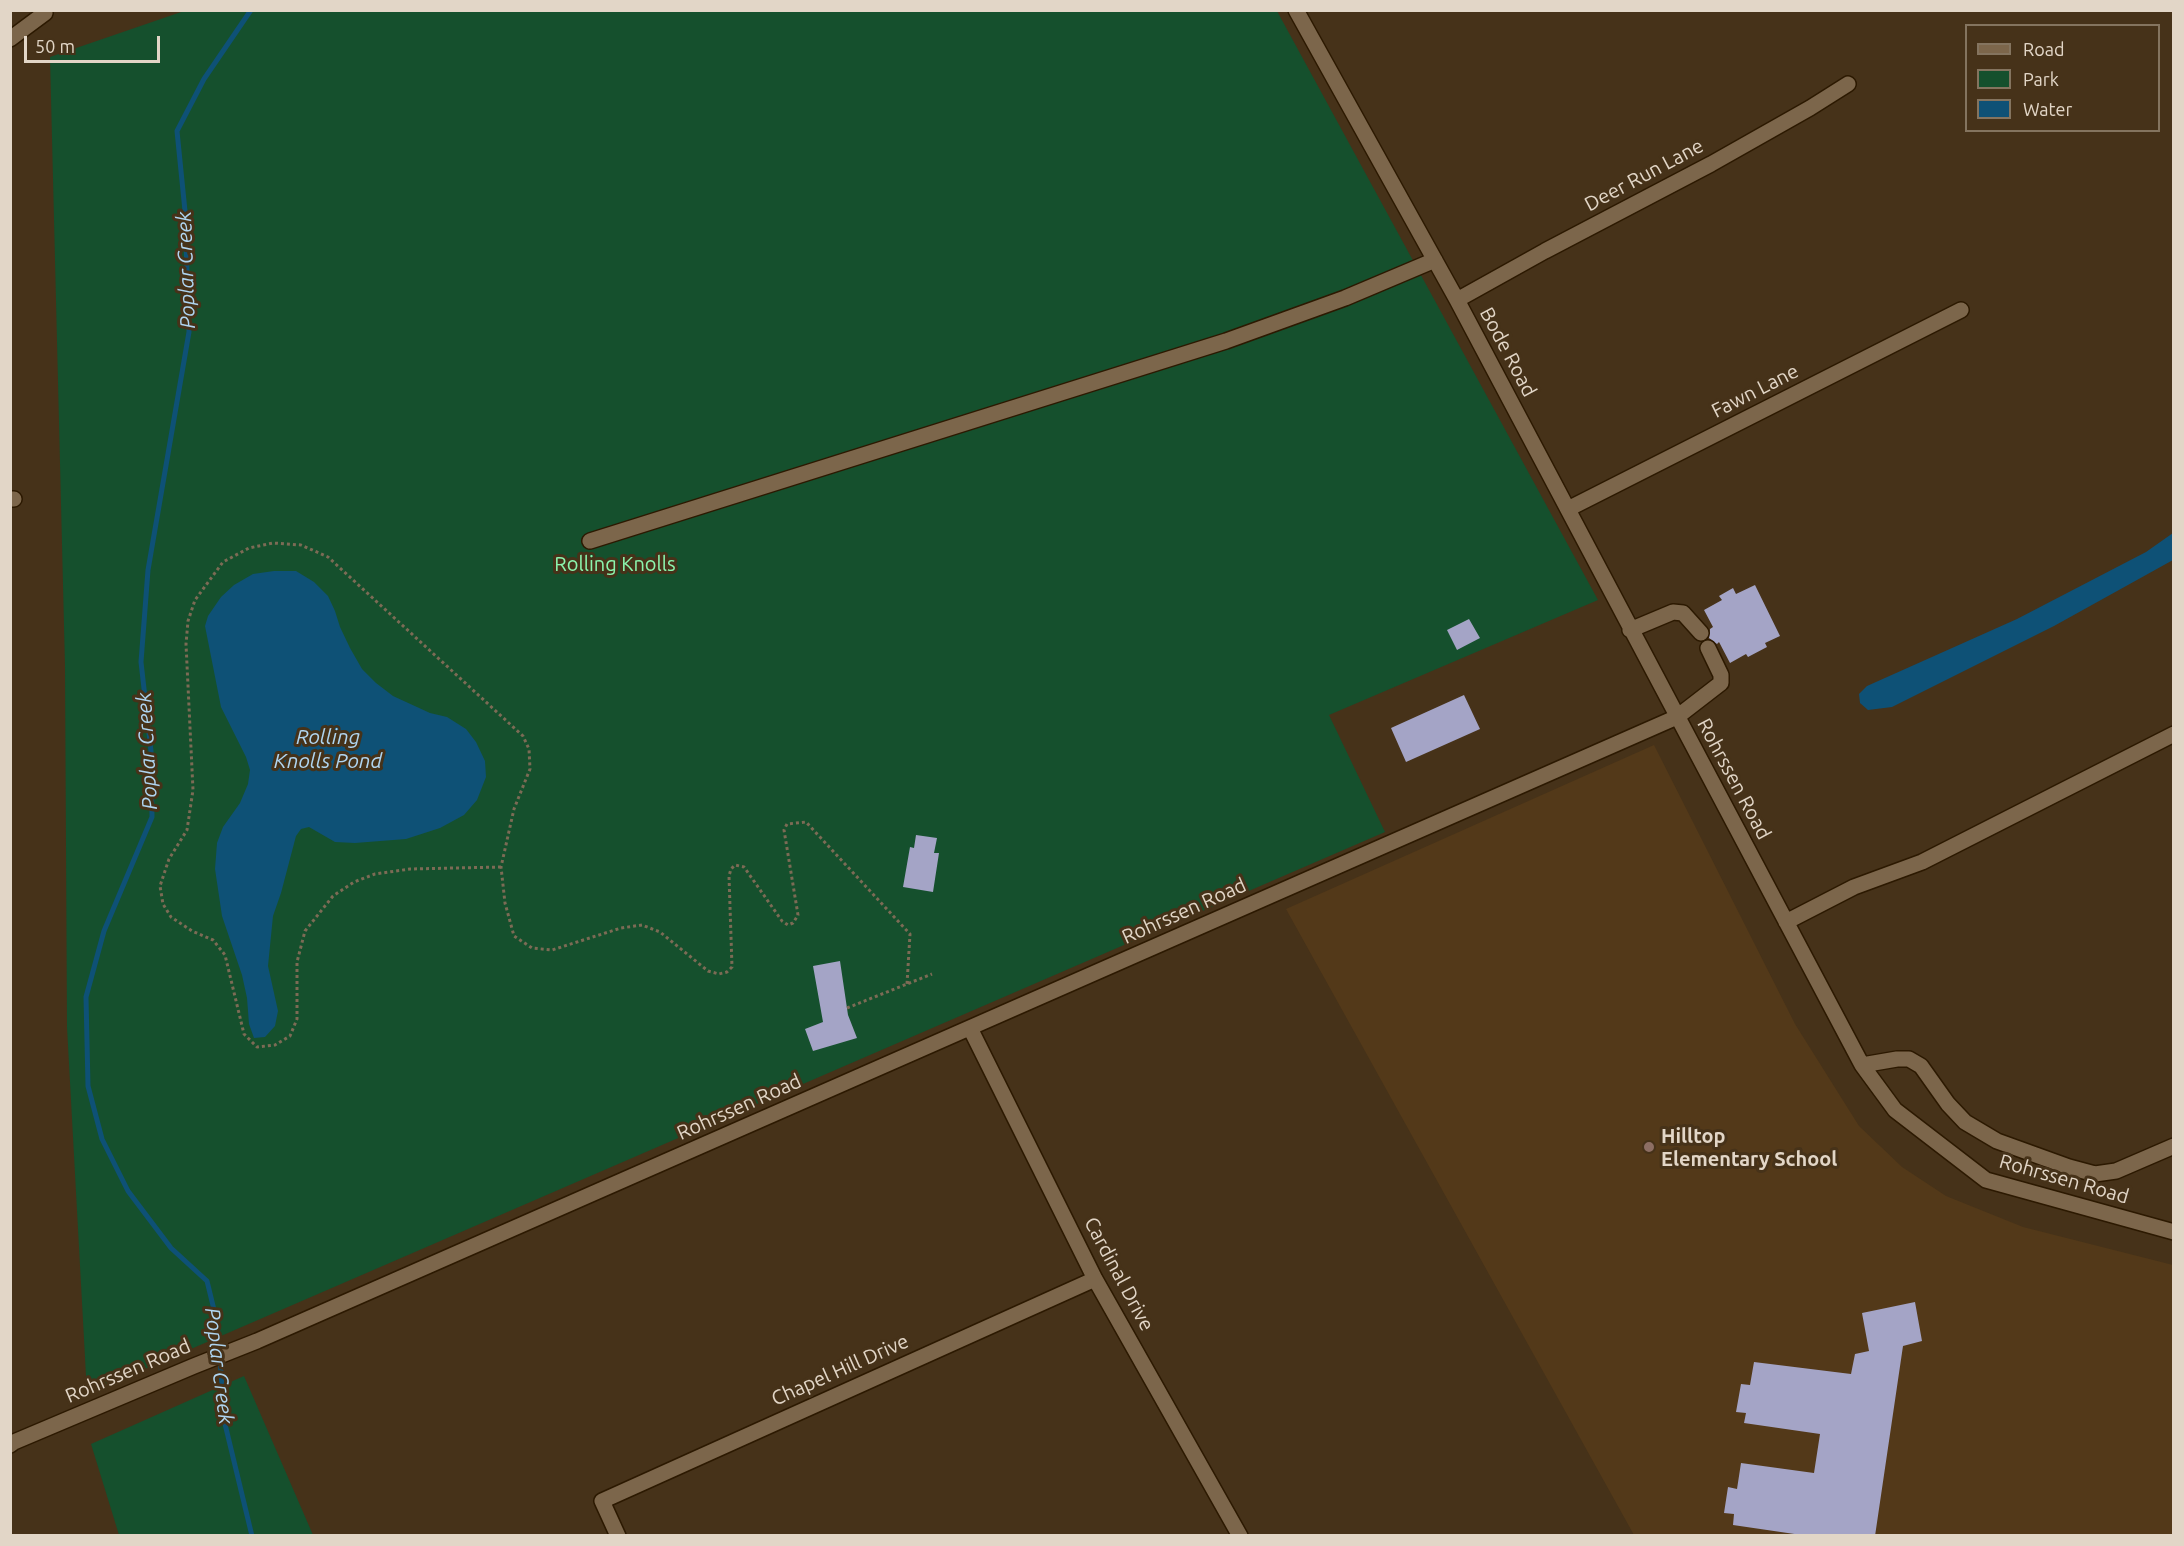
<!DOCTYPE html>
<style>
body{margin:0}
#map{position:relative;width:2184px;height:1546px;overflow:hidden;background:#463219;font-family:Ubuntu,sans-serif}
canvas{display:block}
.frame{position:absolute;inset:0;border:12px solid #e2d6c7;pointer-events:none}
.legend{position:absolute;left:1965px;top:24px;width:195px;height:108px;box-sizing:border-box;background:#463219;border:2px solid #84745f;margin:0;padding:8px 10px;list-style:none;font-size:18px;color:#e2d6c7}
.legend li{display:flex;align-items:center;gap:12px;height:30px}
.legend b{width:30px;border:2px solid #84745f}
.scale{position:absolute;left:24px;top:36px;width:136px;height:27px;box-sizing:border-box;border:3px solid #e2d6c7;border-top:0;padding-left:8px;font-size:18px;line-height:21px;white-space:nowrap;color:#e2d6c7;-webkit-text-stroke:4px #463219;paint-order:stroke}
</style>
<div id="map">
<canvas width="2184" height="1546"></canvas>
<div class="frame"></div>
<ul class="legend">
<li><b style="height:8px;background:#7c664b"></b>Road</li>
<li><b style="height:16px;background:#15502d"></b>Park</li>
<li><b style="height:16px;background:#0e5176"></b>Water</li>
</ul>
<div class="scale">50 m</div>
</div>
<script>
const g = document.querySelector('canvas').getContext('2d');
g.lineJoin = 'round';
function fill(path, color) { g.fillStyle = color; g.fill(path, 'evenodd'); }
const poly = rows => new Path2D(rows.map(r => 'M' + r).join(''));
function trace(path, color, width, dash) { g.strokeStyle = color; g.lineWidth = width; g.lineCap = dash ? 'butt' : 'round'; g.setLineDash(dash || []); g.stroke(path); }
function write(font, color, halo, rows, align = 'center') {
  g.font = font + ' Ubuntu,sans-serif'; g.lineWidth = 6; g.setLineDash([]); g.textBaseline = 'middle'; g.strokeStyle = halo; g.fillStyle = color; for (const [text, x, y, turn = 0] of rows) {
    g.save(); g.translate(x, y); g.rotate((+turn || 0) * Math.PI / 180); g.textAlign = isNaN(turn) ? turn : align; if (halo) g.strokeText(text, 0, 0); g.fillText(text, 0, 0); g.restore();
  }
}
fill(poly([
 [1654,745,1795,1024,1859,1126,1902,1167,1946,1196,2023,1227,2173,1265,2173,1535,1634,1535,1286,909]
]), '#533919');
fill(poly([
 [187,10,1277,11,1598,600,1329,715,1385,832,87,1394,67,1027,65,666,50,57],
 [244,1376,313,1535,119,1535,91,1444]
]), '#15502d');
fill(poly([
 [2173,533,2173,560,2054,626,1892,707,1868,710,1860,703,1859,694,1867,686,2017,619,2146,552],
 [274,571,296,571,314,582,328,596,335,611,340,627,350,648,362,669,376,683,393,696,430,713,447,717,466,729,476,742,485,761,486,777,477,800,464,815,440,828,406,839,355,843,335,842,309,827,301,829,296,836,281,893,273,916,268,966,278,1011,275,1026,265,1037,254,1038,249,1024,247,998,242,975,222,916,215,869,217,843,223,827,240,803,248,784,250,770,246,757,221,707,205,626,208,616,221,597,234,585,253,574]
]), '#0e5176');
trace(poly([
 [251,10,204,79,177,131,185,211,189,332,148,570,141,662,151,751,152,817,104,931,86,997,88,1086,102,1139,128,1191,171,1248,207,1281,217,1322,225,1424,252,1536]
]), '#0e5176', 5);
fill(poly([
 [1755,585,1780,636,1765,643,1767,647,1748,657,1746,654,1730,663,1719,642,1717,644,1709,638,1710,629,1713,627,1704,610,1722,600,1719,596,1733,588,1736,594],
 [1469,619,1480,638,1457,650,1447,630],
 [1464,695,1480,729,1406,762,1391,728],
 [916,835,937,838,934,853,939,853,933,892,903,887,910,847,914,848],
 [840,961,848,1015,857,1038,813,1051,805,1029,823,1022,813,966],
 [1915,1302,1922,1341,1903,1346,1875,1536,1808,1536,1733,1525,1734,1514,1724,1513,1728,1487,1737,1489,1741,1463,1814,1473,1820,1434,1744,1423,1746,1413,1736,1412,1741,1384,1750,1385,1754,1362,1851,1374,1855,1354,1869,1351,1862,1313]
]), '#a4a4c6');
const minor = poly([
 [1296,10,1457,300,1862,1065,1895,1110,1986,1180,2174,1232],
 [10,39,45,13],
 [1457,300,1545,251,1711,164,1810,108,1848,84],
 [10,499,14,499],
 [1568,509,1961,310],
 [590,541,1226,341,1345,298,1435,260],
 [1630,630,1673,612,1683,613,1701,633],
 [1786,922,1854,887,1922,862,2174,734],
 [970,1028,1095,1279,1240,1536],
 [1862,1065,1897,1059,1909,1059,1921,1066,1948,1104,1965,1122,1997,1141,2069,1167,2095,1174,2116,1171,2174,1146],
 [10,1445,14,1442,194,1366,257,1341,1677,717,1721,683,1721,675,1708,648],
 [618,1536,602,1501,1095,1279]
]);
trace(minor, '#2c1901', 18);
trace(poly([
 [501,867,410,869,375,874,354,882,333,896,305,931,297,962,297,1019,290,1036,275,1045,257,1047,244,1034,225,955,213,940,192,931,171,917,163,904,160,886,169,859,187,830,193,790,186,644,188,621,195,600,223,562,249,548,273,543,301,545,328,557,523,736,529,749,530,769,514,809,501,867,505,903,514,936,532,948,552,950,621,928,642,925,660,932,708,971,719,974,727,972,732,967,729,876,731,869,735,865,744,867,782,921,788,925,793,923,798,915,784,830,787,824,806,822,910,934,907,984],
 [847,1008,932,974]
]), '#7c6b55', 3, [3, 3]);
trace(minor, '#7c664b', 15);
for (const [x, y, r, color] of [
 [1649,1147,6,"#8d6e63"]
]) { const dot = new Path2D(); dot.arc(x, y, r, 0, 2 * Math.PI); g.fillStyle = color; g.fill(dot); trace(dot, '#463219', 2); }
write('20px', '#e2d6c7', '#463219', [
 ["Deer Run Lane",1644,175,-28],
 ["Bode Road",1508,352,62],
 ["Fawn Lane",1755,391,-27],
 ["Rohrssen Road",1734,779,62],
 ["Rohrssen Road",1184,911,-24],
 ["Rohrssen Road",739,1107,-24],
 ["Rohrssen Road",2064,1179,16],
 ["Cardinal Drive",1119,1274,62],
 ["Chapel Hill Drive",840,1370,-24],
 ["Rohrssen Road",128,1371,-23]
]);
write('20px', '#8bf5ae', '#463219', [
 ["Rolling Knolls",615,564]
]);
write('bold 20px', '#e2d6c7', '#463219', [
 ["Hilltop",1661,1136],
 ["Elementary School",1661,1159]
], 'left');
write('italic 21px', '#afd5f1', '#463219', [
 ["Poplar Creek",186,270,-92],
 ["Rolling",328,737],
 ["Knolls Pond",328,761],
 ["Poplar Creek",147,751,-93],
 ["Poplar Creek",219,1366,83]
]);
</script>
